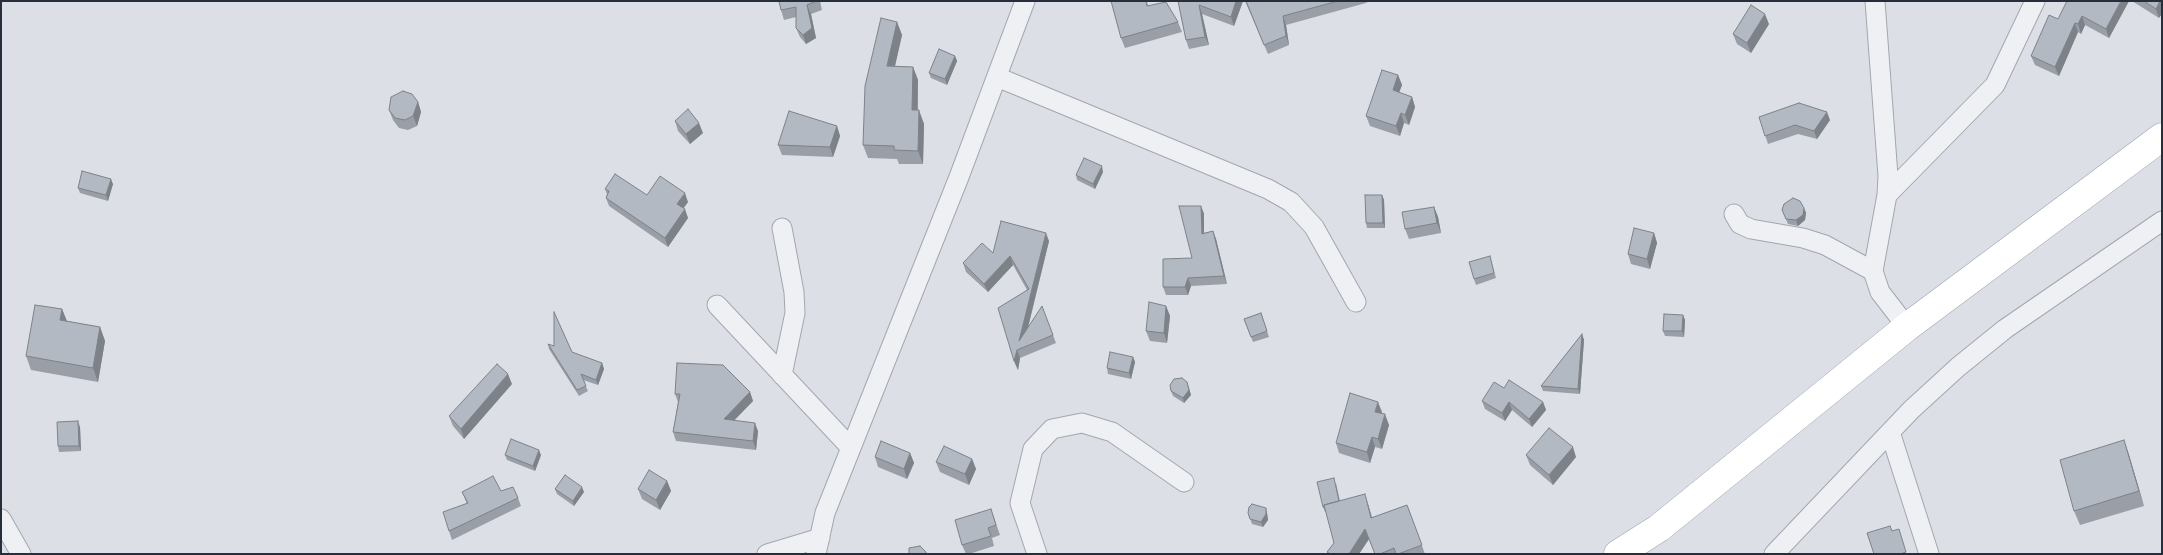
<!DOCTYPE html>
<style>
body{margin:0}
#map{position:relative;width:2163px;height:555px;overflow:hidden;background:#dce0e6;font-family:"Noto Sans",sans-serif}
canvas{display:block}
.frame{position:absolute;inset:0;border:2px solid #262e3b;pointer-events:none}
</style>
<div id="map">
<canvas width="2163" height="555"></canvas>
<div class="frame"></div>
</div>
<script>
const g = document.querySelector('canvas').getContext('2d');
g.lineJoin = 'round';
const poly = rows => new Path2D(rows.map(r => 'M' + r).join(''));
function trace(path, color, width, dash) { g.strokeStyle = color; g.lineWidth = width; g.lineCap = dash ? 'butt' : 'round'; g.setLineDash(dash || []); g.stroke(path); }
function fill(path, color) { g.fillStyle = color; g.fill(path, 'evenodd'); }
const street = poly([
 [1875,1,1888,176,1887,195,1873,271,1880,292,1907,327],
 [997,77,1268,189,1291,202,1314,227,1356,302],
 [1887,195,1995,85,2035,1],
 [1734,214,1740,224,1751,229,1803,238,1825,245,1873,271],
 [782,228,794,292,795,313,782,375],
 [717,305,851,448],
 [1890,432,1929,554],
 [1,519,21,554],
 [767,554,820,538],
 [816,554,825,513,959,177,1025,1],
 [1037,554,1020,503,1033,449,1052,429,1082,423,1112,432,1184,482],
 [1774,554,1911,410,1958,367,2005,329,2162,221]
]);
const primary = poly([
 [1618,554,1659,528,1907,327,2162,137]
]);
trace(street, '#a2a7af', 21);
trace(primary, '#9ca4b1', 29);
trace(street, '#eef0f4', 19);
trace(primary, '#fff', 28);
fill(poly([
 [779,1,820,1,822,10,811,14,816,38,806,44,800,37,796,28,796,17,784,20,781,10],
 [1147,1,1148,6,1178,22,1182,32,1125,48,1121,38],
 [1178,1,1243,1,1234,26,1202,14,1209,45,1189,49,1186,40],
 [1245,1,1369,1,1366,3,1286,25,1289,45,1268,54],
 [2129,1,2109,38,2085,25,2081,34,2078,32,2059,76,2035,65,2031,56,2058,19],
 [2132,1,2162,1,2159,18],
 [897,22,902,35,895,66,913,67,918,80,918,110,924,124,923,164,899,164,897,159,868,158,863,145],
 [1769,24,1751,53,1737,44,1733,34],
 [955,56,957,61,947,85,931,78,929,73],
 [1398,75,1402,85,1399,93,1412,97,1415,107,1409,125,1404,123,1400,136,1370,126,1366,116],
 [418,102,421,112,417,126,408,130,399,128,393,120,389,110],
 [1759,117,1830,120,1817,139,1798,134,1768,144],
 [675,121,703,133,690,144,678,131],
 [837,126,840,136,833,157,782,155,778,145],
 [1103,172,1095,189,1077,180,1076,175],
 [113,184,108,201,80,193,78,188],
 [605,189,688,202,683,209,688,218,668,247,609,206,606,198,607,194],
 [1382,195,1384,200,1385,228,1367,228,1366,223],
 [1201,206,1204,214,1204,233,1213,231,1216,239,1227,284,1191,286,1188,295,1166,295,1163,287,1192,258],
 [1434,207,1438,217,1441,233,1409,239,1405,229],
 [1804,208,1806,213,1805,220,1798,226,1788,224,1782,210],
 [1654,233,1657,243,1650,269,1631,264,1628,254],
 [1049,241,1028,328,1053,335,1056,343,1020,358,1018,370,1014,361,1027,290,1013,265,988,292,966,272,963,263,993,253],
 [1490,256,1496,278,1476,285,1474,279],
 [1166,306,1170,316,1167,343,1150,341,1146,331],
 [62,309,67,321,100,327,105,341,98,382,31,370,26,356],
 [1261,313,1269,337,1253,342,1244,319],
 [1683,315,1685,320,1684,337,1665,336,1663,331],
 [1582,334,1584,340,1580,394,1543,391,1541,386],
 [548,344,602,363,604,369,598,385,583,380,588,391,579,396,549,349],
 [1133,357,1135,362,1131,379,1108,374,1107,368],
 [1187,382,1191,395,1184,403,1173,396,1171,391],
 [512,384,464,439,453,426,449,416],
 [1504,388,1543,402,1546,410,1532,427,1512,410,1505,421,1485,409,1482,401],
 [750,392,753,401,734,420,758,431,756,450,676,441,673,432,678,402,675,394],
 [1382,412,1381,413,1389,425,1382,449,1375,447,1370,463,1339,453,1336,443],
 [80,427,81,451,59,452,58,446],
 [2124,440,2129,455,2144,506,2080,525,2074,511],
 [910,453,914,463,907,479,878,467,875,457],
 [505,455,541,455,535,471,507,460],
 [1526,455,1576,457,1553,485,1530,465],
 [972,459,976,469,969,485,940,472,936,462],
 [667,481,671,491,660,510,642,499,638,489],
 [1336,483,1340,501,1368,504,1372,518,1407,505,1425,554,1375,554,1369,539,1359,554,1328,554,1327,552,1334,543,1326,512,1325,512,1323,507],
 [555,489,584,492,574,506,557,494],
 [501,491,518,498,521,506,452,540,449,531,467,504,462,492],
 [991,509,1000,535,992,538,994,546,969,554,966,554,962,545],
 [1248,513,1267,513,1268,520,1263,527,1252,524]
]), '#9a9fa7');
fill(poly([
 [1236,1,1243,1,1234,26,1231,17],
 [2121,1,2129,1,2109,38,2106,29],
 [2160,1,2162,1,2162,14,2159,18,2156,9],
 [807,5,811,14,816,38,806,44,803,35],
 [1199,5,1202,14,1209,45,1205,37],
 [1765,14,1769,24,1751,53,1747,43],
 [1283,16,1286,25,1289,45,1286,36],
 [2082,16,2085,25,2081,34,2078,24],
 [897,22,902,35,892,79,887,66],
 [2075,23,2078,32,2059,76,2055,67],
 [955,56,957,61,947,85,945,79],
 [913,67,918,80,917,124,912,110],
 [1398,75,1402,85,1396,100,1393,90],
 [1412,97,1415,107,1409,125,1405,115],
 [418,102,421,112,417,126,413,116],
 [919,110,924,124,923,164,918,151],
 [1827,112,1830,120,1817,139,1814,131],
 [1401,113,1404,123,1400,136,1396,126],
 [699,123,703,133,690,144,686,134],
 [837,126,840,136,833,157,830,147],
 [1102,166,1103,172,1095,189,1093,184],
 [111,179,113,184,108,201,106,195],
 [685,193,688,202,680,213,677,204],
 [1382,195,1384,200,1385,228,1383,223],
 [1201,206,1204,214,1204,241,1202,234],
 [1434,207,1438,217,1441,233,1437,223],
 [1804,208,1806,213,1805,220,1798,226,1796,220],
 [685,209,688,218,668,247,665,238],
 [1213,231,1216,239,1227,284,1224,276],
 [1046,233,1049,241,1023,347,1019,341],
 [1654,233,1657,243,1650,269,1647,259],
 [1010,256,1013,265,988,292,984,284],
 [1188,278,1191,286,1188,295,1185,287],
 [1166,306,1170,316,1167,343,1164,333],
 [62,309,68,324,60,320],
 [1683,315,1685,320,1684,337,1682,331],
 [100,327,105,341,98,382,93,368],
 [1582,334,1584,340,1580,394,1578,389],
 [1017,350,1020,358,1018,370,1014,361],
 [1133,357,1135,362,1131,379,1129,373],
 [602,363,604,369,598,385,596,380],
 [508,374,512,384,464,439,461,429],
 [1187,382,1191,395,1184,403,1183,398],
 [750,392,753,401,727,428,724,419],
 [1378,402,1382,412,1379,422,1375,412],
 [1509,402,1512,410,1505,421,1502,413],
 [1543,402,1546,410,1532,427,1529,419],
 [1385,414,1389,425,1382,449,1378,439],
 [78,421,80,427,81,451,79,446],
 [755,423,758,431,756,450,753,441],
 [1372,437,1375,447,1370,463,1367,452],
 [2124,440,2129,455,2144,506,2139,491],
 [1573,447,1576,457,1553,485,1549,475],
 [539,450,541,455,535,471,533,466],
 [910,453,914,463,907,479,904,469],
 [972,459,976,469,969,485,965,474],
 [667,481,671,491,660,510,656,500],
 [582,487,584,492,574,506,573,501],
 [1365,494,1368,504,1375,528,1371,518],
 [1266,508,1267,513,1268,520,1263,527,1261,522],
 [1365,529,1369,539,1359,554,1349,554]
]), '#7d8288');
const building = poly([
 [779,1,816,1,807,5,812,28,803,35,796,28,796,7,781,10,779,1],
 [1111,1,1146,1,1147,6,1166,2,1178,22,1121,38,1111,1],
 [1178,1,1236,1,1231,17,1199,5,1205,37,1186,40,1178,1],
 [1246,1,1338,1,1283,16,1286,36,1264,45,1246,1],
 [2067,1,2121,1,2106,29,2082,16,2078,24,2075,23,2055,67,2031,56,2049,15,2058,19,2067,1],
 [2144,1,2160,1,2156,9,2144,1],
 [1751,5,1765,14,1747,43,1733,34,1751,5],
 [881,18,897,22,887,66,913,67,912,110,919,110,918,151,894,150,894,146,863,145,865,86,881,18],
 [939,49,955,56,945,79,929,73,939,49],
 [1382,70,1398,75,1393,90,1412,97,1405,115,1401,113,1396,126,1366,116,1382,70],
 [403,91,412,94,418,102,413,116,405,120,395,118,389,110,391,97,403,91],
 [1799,103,1827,112,1814,131,1795,125,1765,136,1759,117,1799,103],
 [688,109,699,123,686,134,675,121,688,109],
 [789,111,837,126,830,147,778,145,789,111],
 [1084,158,1102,166,1093,184,1076,175,1084,158],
 [82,171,111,179,106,195,78,188,82,171],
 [615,174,647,195,660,176,685,193,677,204,685,209,665,238,606,198,609,191,605,189,615,174],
 [1365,195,1382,195,1383,223,1366,223,1365,195],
 [1793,198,1800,201,1804,208,1803,215,1796,220,1786,219,1782,210,1784,204,1793,198],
 [1179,206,1201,206,1202,234,1213,231,1224,276,1188,278,1185,287,1163,287,1163,259,1192,258,1179,206],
 [1434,207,1437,223,1405,229,1402,212,1434,207],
 [1001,221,1046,233,1019,341,1042,306,1053,335,1017,350,1014,361,998,308,1029,289,1010,256,984,284,963,263,982,243,993,253,1001,221],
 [1634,228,1654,233,1647,259,1628,254,1634,228],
 [1490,256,1494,273,1474,279,1469,262,1490,256],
 [1149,302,1166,306,1164,333,1146,331,1149,302],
 [35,305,62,309,60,320,100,327,93,368,26,356,35,305],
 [554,312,572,352,602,363,596,380,581,374,586,386,577,390,548,344,554,346,554,312],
 [1261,313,1267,331,1251,337,1244,319,1261,313],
 [1664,314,1683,315,1682,331,1663,331,1664,314],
 [1582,334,1578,389,1541,386,1582,334],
 [1110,352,1133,357,1129,373,1107,368,1110,352],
 [677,363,723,365,750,392,724,419,755,423,753,441,673,432,680,394,675,394,677,363],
 [497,364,508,374,461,429,449,416,497,364],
 [1182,378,1187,382,1189,390,1183,398,1171,391,1170,385,1174,379,1182,378],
 [1509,380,1543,402,1529,419,1509,402,1502,413,1482,401,1494,382,1504,388,1509,380],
 [1350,393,1378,402,1375,412,1385,414,1378,439,1372,437,1367,452,1336,443,1350,393],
 [78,421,79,446,58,446,57,422,78,421],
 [1549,428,1573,447,1549,475,1526,455,1549,428],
 [511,439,539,450,533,466,505,455,511,439],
 [2124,440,2139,491,2074,511,2060,460,2124,440],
 [881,441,910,453,904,469,875,457,881,441],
 [944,446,972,459,965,474,936,462,944,446],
 [649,470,667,481,656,500,638,489,649,470],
 [565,475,582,487,573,501,555,489,565,475],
 [493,476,501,491,513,487,518,498,449,531,443,512,468,503,462,492,493,476],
 [1334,478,1339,501,1324,505,1324,507,1323,507,1317,482,1334,478],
 [1365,494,1371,518,1407,505,1422,545,1398,554,1396,554,1394,548,1380,554,1375,554,1365,529,1349,554,1330,554,1327,552,1334,543,1324,505,1365,494],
 [1252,504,1266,508,1266,514,1261,522,1250,519,1248,513,1249,507,1252,504],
 [991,509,996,525,988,528,991,536,962,545,955,520,991,509],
 [1890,526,1892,531,1899,529,1906,552,1900,554,1874,554,1867,533,1890,526],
 [920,546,926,552,926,554,909,554,909,548,920,546]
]);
fill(building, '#b3b9c2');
trace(building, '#7d8288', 1);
</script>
